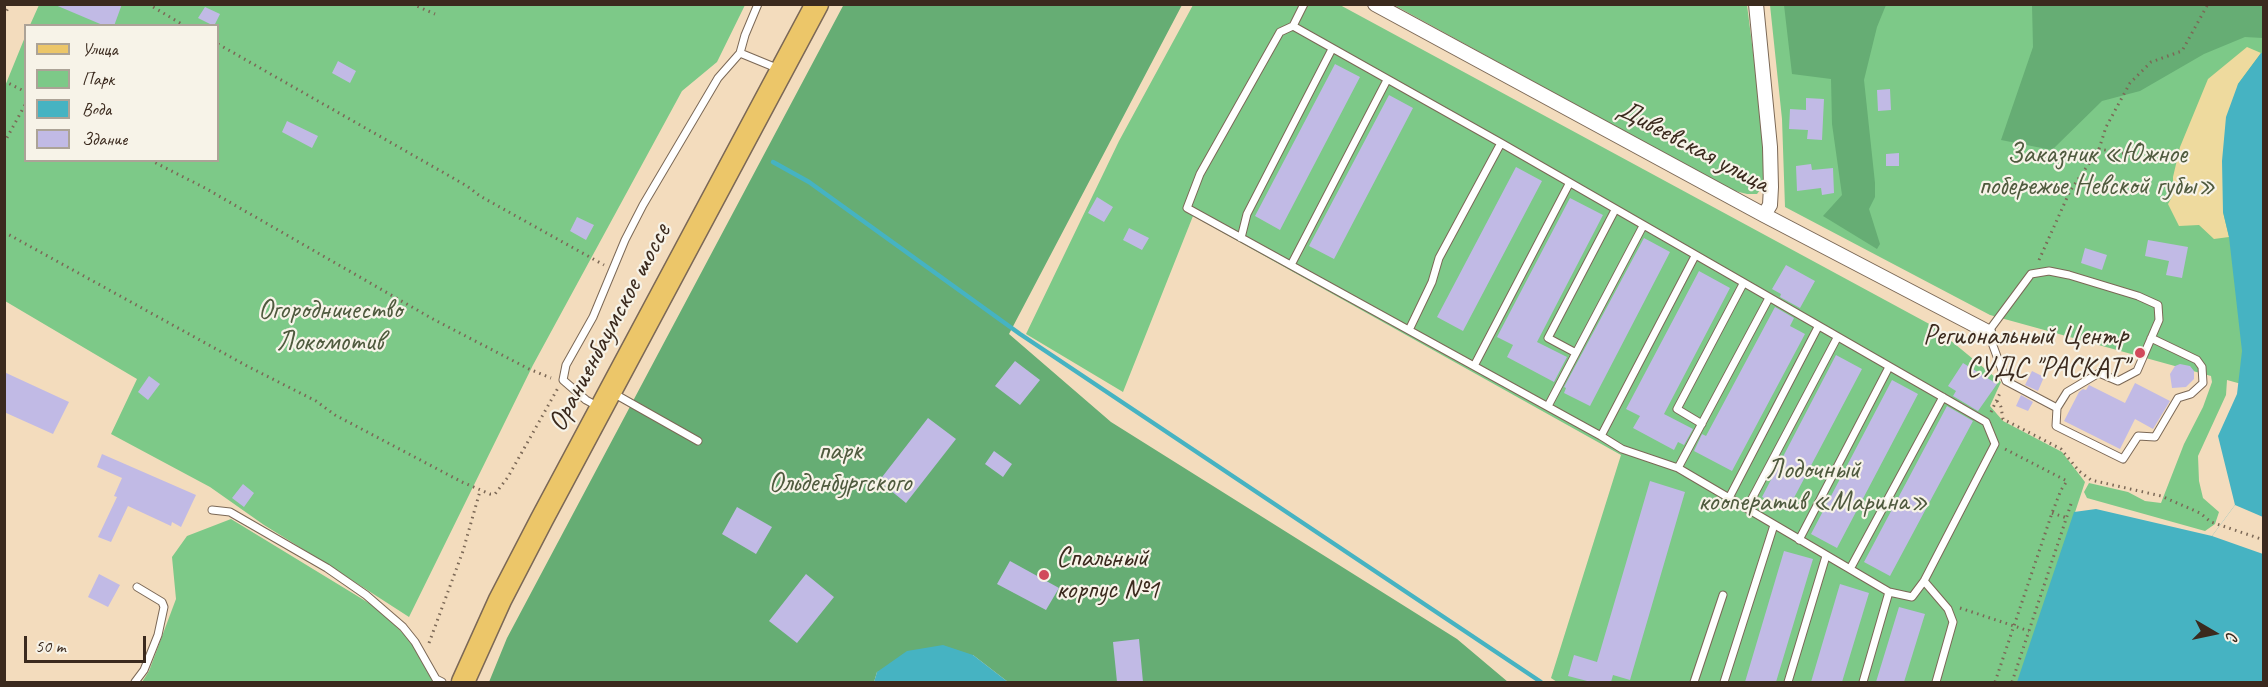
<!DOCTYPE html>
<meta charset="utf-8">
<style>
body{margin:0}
#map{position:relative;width:2268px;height:687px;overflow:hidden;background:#f3dcbd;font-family:Caveat,sans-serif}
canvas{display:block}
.frame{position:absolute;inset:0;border:6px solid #3b2a1e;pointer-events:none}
.legend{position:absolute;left:24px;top:24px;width:195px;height:138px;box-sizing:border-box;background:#f7f3e8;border:2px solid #aca397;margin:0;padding:8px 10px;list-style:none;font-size:18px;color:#3b2a1e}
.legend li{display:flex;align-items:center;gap:12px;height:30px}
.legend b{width:30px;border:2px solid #aca397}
.north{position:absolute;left:2184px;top:603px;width:60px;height:60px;-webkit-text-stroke:4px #f7f3e8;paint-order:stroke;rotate:99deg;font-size:16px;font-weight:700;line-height:24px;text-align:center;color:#3b2a1e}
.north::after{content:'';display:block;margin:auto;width:21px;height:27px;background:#3b2a1e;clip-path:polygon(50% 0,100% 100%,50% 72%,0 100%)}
.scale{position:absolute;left:24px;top:636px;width:122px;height:27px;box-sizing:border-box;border:3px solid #3b2a1e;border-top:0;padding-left:8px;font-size:18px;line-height:21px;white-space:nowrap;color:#3b2a1e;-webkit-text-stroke:4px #f7f3e8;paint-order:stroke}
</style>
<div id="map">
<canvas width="2268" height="687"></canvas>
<div class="frame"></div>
<ul class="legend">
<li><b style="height:8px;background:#ecc669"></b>Улица</li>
<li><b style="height:16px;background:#7dc988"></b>Парк</li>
<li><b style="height:16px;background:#46b3c2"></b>Вода</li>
<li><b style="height:16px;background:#c1bae5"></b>Здание</li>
</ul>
<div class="north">С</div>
<div class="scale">50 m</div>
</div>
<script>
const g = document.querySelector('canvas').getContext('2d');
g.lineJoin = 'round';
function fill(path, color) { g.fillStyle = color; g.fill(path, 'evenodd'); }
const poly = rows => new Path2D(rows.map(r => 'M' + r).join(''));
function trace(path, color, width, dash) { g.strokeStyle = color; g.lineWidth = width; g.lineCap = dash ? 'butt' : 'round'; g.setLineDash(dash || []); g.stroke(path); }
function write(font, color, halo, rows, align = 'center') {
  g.font = font + ' Caveat,sans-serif'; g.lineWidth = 4.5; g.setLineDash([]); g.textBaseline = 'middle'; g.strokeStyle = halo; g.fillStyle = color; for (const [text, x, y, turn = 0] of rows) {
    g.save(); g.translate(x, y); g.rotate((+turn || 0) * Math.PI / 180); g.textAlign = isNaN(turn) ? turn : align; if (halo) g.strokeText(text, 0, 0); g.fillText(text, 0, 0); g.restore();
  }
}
fill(poly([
 [39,5,745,5,717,62,682,91,533,365,409,617,330,566,264,525,210,487,111,434,137,379,5,301,5,86,25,37,26,160,218,160,218,26,30,25],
 [1193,5,1340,5,1933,326,2001,382,1990,406,2003,421,2062,452,2085,482,2019,682,1557,682,1551,678,1621,455,1193,216,1123,392,1026,334,1119,141],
 [1394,5,1747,5,1765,146,1765,183,1757,194,1747,194,1731,190],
 [1770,5,2263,5,2263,390,2227,380,2226,395,2198,456,2199,481,2203,498,2219,512,2215,524,2205,531,2087,498,2084,492,2089,483,2128,492,2145,501,2161,503,2184,444,2203,407,2212,382,2211,376,1990,315,1785,207,1782,119],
 [231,519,377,608,414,644,435,682,142,682,149,671,176,599,172,557,187,536]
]), '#7dc988');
fill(poly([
 [844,4,1182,5,1009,334,1111,422,1457,639,1508,682,1008,682,973,655,877,672,874,682,489,682,507,638],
 [1784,5,1886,5,1877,27,1864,80,1875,183,1875,197,1869,209,1880,244,1877,249,1823,216,1842,195,1832,124,1831,79,1792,74],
 [2032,5,2263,5,2263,38,2245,37,2204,54,2140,91,2102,101,2052,150,2001,140,2033,47]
]), '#66ad74');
fill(poly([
 [2247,47,2261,53,2238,84,2223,212,2229,237,2214,239,2199,225,2179,226,2168,204,2173,195,2173,177,2180,147,2208,79]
]), '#eeda9e');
fill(poly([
 [2261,53,2263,53,2263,682,2017,682,2074,512,2096,509,2212,536,2235,505,2218,436,2237,394,2242,351,2229,237,2223,212,2222,161,2226,117,2238,84],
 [943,645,973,655,1008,682,874,682,877,672,907,651]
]), '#46b3c2');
fill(poly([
 [2235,505,2263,517,2263,554,2212,536]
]), '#f3dcbd');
trace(poly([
 [773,162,809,182,1020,334,1541,682]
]), '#46b3c2', 4.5);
fill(poly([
 [53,4,122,4,114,26,105,26],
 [205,7,220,14,214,26,198,18],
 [338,61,356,71,350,83,332,73],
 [1335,64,1360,77,1280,230,1255,216],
 [1890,89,1891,110,1878,111,1877,90],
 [1389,95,1413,108,1334,259,1309,246],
 [1806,98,1824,99,1822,140,1807,139,1808,130,1789,129,1790,109,1806,110],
 [287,121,318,136,312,148,282,132],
 [1899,153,1899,166,1886,166,1886,154],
 [1811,164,1812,170,1833,168,1834,193,1822,195,1821,188,1797,191,1796,166],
 [1516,167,1542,181,1463,331,1437,317],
 [1097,197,1113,207,1104,222,1088,213],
 [1570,198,1603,215,1537,342,1567,357,1554,382,1507,357,1513,345,1497,337],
 [577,217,594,225,586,240,570,231],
 [1129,228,1149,238,1142,250,1123,240],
 [1644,238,1670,252,1590,406,1564,393,1566,388,1564,387],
 [2148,240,2188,247,2182,278,2166,275,2169,261,2145,256],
 [2085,248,2107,255,2102,270,2081,263],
 [1786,265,1815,281,1800,308,1780,297,1781,294,1772,289],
 [1699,271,1730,288,1664,414,1693,429,1684,445,1678,442,1674,450,1633,428,1640,416,1626,409],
 [1775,307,1794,318,1790,326,1805,334,1732,471,1694,451,1702,434,1706,436],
 [1836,355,1862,369,1787,511,1762,497],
 [1015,361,1040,380,1020,405,995,386],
 [1963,363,1997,384,1978,411,1953,396,1956,391,1948,386],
 [2180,364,2190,366,2194,371,2194,379,2186,387,2172,388,2170,374,2175,366],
 [2032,371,2044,377,2038,391,2025,385],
 [4,372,69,402,53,434,4,412],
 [149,376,160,384,148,400,138,392],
 [1892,380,1918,394,1837,548,1811,534],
 [2135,383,2170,401,2153,429,2135,419,2120,449,2064,421,2079,392,2083,389,2086,390,2089,385,2125,403],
 [2021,395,2033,402,2028,411,2016,406],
 [1947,406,1973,421,1890,576,1864,562],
 [928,418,956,439,906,503,879,481],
 [994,451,1012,464,1003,477,985,464],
 [102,454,196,495,181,527,172,522,171,526,128,506,111,542,98,537,117,497,114,496,122,478,97,467],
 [1650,481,1685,492,1630,680,1613,675,1611,682,1591,682,1568,676,1574,655,1597,662],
 [243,484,254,493,244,507,232,498],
 [737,507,772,527,756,554,722,534],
 [1784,551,1813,559,1776,682,1745,682],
 [1010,561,1059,588,1046,610,997,584],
 [99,574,120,585,108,607,88,597],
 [806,574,834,597,797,643,769,621],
 [1840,584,1869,593,1842,682,1811,682],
 [1899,607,1925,614,1904,682,1876,682],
 [1139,639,1143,682,1117,682,1113,642]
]), '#c1bae5');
const lane = poly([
 [1293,26,1280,32,1200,174,1187,208,1601,436,1622,449,1678,468,1889,592,1912,597,1924,581,1995,444,1986,422,1501,143,1293,26,1304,4],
 [740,53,779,69],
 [1241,238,1247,214,1332,49],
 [1291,265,1387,80],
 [1409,330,1432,282,1439,258,1501,143],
 [1576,353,1548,338,1615,210],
 [1474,366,1569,184],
 [613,393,698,441],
 [1548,406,1643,226],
 [599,407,586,400,563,380,566,365,593,317,625,240,643,205,718,78,740,53,745,35,758,4],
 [2057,408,2067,392,2099,373,2118,381,2137,371,2159,320,2158,305,2138,296,2069,275,2049,271,2031,274,1988,332,2006,381,2057,408,2056,426,2123,459,2138,436,2155,437,2178,398,2191,394,2203,383,2202,367,2197,360,2151,338],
 [1702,424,1677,409,1743,284],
 [1601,436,1695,256],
 [1678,468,1769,298],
 [1729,498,1818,327],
 [1747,508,1837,338],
 [212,510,230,512,327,568,366,595,403,627,415,642,436,679,442,682],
 [1799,540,1889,367],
 [1850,569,1943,397],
 [1924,581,1948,609,1953,622,1936,682],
 [135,682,144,670,158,635,164,607,162,602,137,587],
 [1694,682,1723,595],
 [1724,682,1774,525],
 [1788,682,1826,556],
 [1863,682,1889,592]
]);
const street = poly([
 [1375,4,1764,215,1988,332],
 [1756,4,1770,147,1771,187,1770,205,1764,215]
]);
const primary = poly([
 [463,682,500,600,542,519,817,4]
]);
trace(lane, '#7b6856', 9);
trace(street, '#7b6856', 16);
trace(primary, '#7b6856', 25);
trace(poly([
 [148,4,185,26],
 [412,4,435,14],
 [4,16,10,4],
 [218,44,467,186,480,196,604,265],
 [4,81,26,92],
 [4,143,26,103],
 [2099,149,2106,127,2130,83,2151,62,2182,51,2208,4],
 [150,160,205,188,431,318,529,369,551,378],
 [4,232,247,366,316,401,335,415,462,482,490,494,495,494,508,477,558,388],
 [2039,260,2070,191,2099,149,2152,158],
 [1997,401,2001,407,2003,419,2061,449,2079,471,2091,480,2161,496,2200,513,2211,522,2264,540],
 [1991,412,2001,391],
 [2052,513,2067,518],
 [1960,608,2029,631],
 [429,643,463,551,480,491],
 [1995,682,2052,513,2061,490,2067,481,2003,448],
 [2012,682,2072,501]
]), '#7b6856', 3, [1.5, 4.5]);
trace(lane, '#fff', 7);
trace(street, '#fff', 14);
trace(primary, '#ecc669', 22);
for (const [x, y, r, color] of [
 [2140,353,6,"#d1495b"],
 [1044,575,6,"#d1495b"]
]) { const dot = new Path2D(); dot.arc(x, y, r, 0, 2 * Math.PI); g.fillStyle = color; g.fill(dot); trace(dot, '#f7f3e8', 2); }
write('28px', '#3b2a1e', '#f7f3e8', [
 ["Дивеевская улица",1693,147,28],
 ["Ораниенбаумское шоссе",610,328,-62]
]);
write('28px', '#4f5a3e', '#f7f3e8', [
 ["Заказник «Южное",2097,155],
 ["побережье Невской губы»",2097,187],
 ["Огородничество",330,311],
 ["Локомотив",330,343],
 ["парк",840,452],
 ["Ольденбургского",840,484],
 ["Лодочный",1813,471],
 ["кооператив «Марина»",1813,503]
]);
write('28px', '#3b2a1e', '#f7f3e8', [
 ["Региональный Центр",2128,337],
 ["СУДС \"РАСКАТ\"",2128,369],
 ["Спальный",1056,559,"left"],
 ["корпус №1",1056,591,"left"]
], 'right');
</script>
